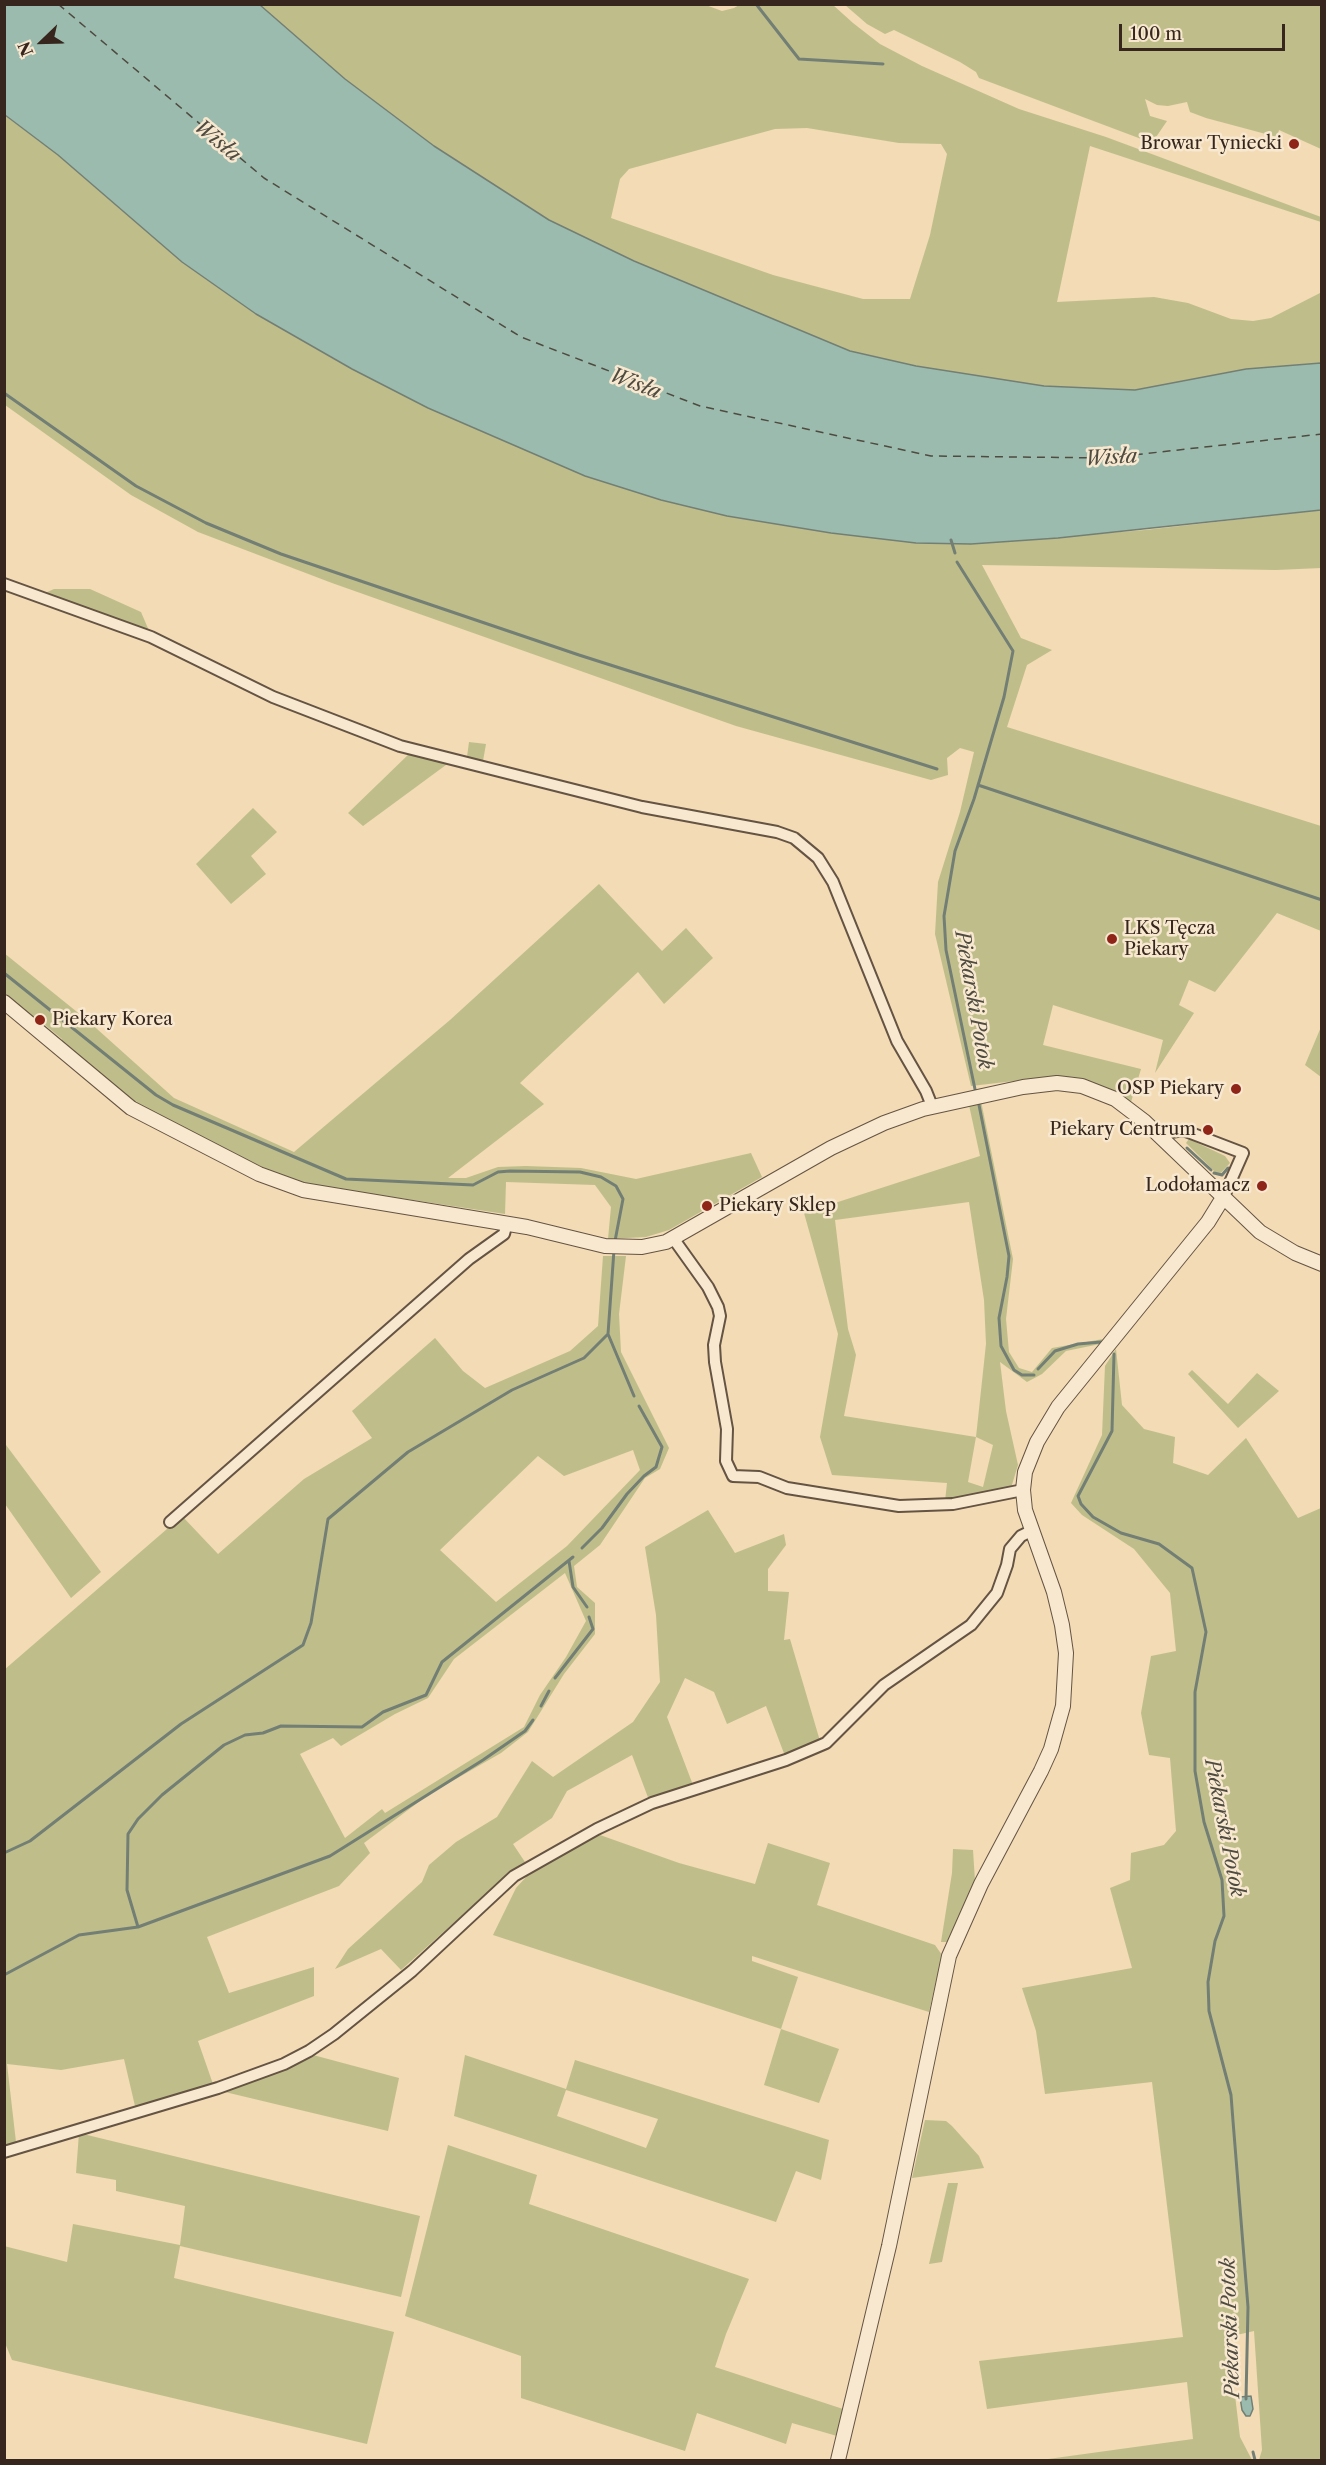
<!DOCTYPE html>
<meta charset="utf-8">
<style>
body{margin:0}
#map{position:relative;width:1326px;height:2465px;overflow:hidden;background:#f2dbb5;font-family:"Libre Caslon Text",serif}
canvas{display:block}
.frame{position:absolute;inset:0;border:6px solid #36261d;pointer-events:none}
.north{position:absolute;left:12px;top:12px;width:60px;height:60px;-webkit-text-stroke:4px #f7e8cf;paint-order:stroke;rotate:247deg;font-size:16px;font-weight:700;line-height:24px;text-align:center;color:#36261d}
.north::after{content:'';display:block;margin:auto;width:21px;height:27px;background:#36261d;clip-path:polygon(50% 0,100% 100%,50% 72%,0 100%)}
.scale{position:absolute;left:1119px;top:24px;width:166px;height:27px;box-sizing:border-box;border:3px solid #36261d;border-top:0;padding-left:8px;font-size:18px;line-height:21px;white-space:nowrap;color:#36261d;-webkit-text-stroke:4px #f7e8cf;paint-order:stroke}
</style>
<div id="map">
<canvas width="1326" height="2465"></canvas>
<div class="frame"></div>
<div class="north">N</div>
<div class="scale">100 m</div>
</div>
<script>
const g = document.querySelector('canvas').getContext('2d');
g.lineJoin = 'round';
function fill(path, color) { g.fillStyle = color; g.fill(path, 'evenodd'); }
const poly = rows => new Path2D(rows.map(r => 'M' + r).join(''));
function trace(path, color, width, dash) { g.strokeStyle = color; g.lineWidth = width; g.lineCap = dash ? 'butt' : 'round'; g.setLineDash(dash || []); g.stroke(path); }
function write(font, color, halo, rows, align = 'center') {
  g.font = font + ' "Libre Caslon Text",serif'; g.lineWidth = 5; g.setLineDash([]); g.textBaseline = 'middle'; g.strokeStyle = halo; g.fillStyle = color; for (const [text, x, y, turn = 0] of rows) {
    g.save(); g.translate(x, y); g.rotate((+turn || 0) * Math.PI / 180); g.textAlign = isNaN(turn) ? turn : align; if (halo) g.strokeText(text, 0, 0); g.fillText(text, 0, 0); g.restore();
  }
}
fill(poly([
 [703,4,722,11,734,8,739,5,833,5,853,23,880,44,922,66,1019,109,1106,137,1321,217,1321,222,1090,146,1057,302,1154,297,1188,303,1231,319,1253,321,1271,318,1320,293,1321,287,1321,363,1246,369,1135,390,1044,386,916,366,850,351,634,261,549,220,434,146,345,79,260,5],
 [807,128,899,143,941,144,947,154,930,235,910,299,863,299,773,275,611,218,620,179,629,169,775,129],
 [845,5,1321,5,1321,149,1279,130,1277,137,1206,118,1190,112,1187,102,1168,106,1157,105,1145,99,1150,116,1167,121,1152,143,979,78,976,72,960,62,894,30,885,34,867,24],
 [4,115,58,155,182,262,256,314,352,369,428,408,585,476,661,500,971,544,1145,530,1321,510,1321,568,1276,570,982,565,1021,638,1052,650,1027,665,1007,727,1321,826,1321,931,1277,913,1215,992,1189,980,1179,1005,1194,1013,1155,1073,1163,1040,1053,1005,1043,1045,1141,1069,1131,1102,1110,1089,1079,1079,1049,1077,971,1086,935,934,938,882,960,812,974,752,960,748,947,758,948,775,931,780,736,726,332,583,198,532,131,495,5,405],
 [54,589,90,589,141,612,150,633,43,594],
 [469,742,486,744,483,761,467,757],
 [410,753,450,762,363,826,348,813],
 [253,808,277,832,251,856,266,874,231,904,196,864],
 [599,884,662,951,686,928,713,958,664,1004,638,972,520,1083,544,1104,448,1178,466,1178,498,1167,526,1166,581,1168,636,1179,751,1153,762,1177,669,1230,646,1237,608,1239,611,1207,595,1185,506,1182,505,1214,300,1183,209,1144,130,1100,62,1043,62,1039,34,1016,32,1018,5,993,4,953,87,1020,174,1098,294,1152,450,1020],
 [1321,1027,1321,1077,1305,1065],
 [981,1101,1013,1259,1006,1319,1009,1352,1019,1368,1032,1372,1052,1348,1103,1339,1100,1344,1066,1351,1042,1374,1027,1382,1000,1362,1006,1411,1018,1465,1011,1488,945,1501,947,1483,832,1475,820,1437,838,1334,804,1213,980,1156,969,1105],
 [969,1202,984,1300,986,1344,976,1437,844,1416,856,1355,848,1329,835,1220],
 [976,1437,993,1445,983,1487,968,1482],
 [1189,1139,1225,1156,1230,1163,1220,1174,1215,1172,1186,1143],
 [603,1256,626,1256,619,1314,621,1352,669,1448,660,1469,645,1478,600,1545,574,1566,577,1587,595,1603,595,1634,564,1674,528,1732,501,1753,428,1795,364,1843,370,1853,339,1886,207,1937,229,1993,314,1967,314,1996,198,2041,213,2084,135,2106,124,2059,61,2070,7,2064,16,2142,5,2146,4,1670,182,1516,218,1554,304,1479,372,1438,352,1411,435,1338,463,1371,485,1388,570,1351,598,1326],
 [633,1450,640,1470,567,1546,496,1602,440,1550,538,1456,564,1476],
 [565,1573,586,1621,566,1657,540,1695,524,1727,385,1813,382,1809,345,1838,300,1754,333,1738,341,1746,395,1714,428,1698,454,1659],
 [1116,1349,1122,1405,1144,1429,1175,1437,1173,1463,1208,1475,1246,1438,1298,1518,1321,1508,1321,2460,1259,2460,1262,2450,1254,2331,1228,2337,1240,2437,1252,2460,1195,2459,1041,2460,1193,2439,1187,2382,987,2409,979,2361,1183,2337,1152,2082,1045,2094,1036,2031,1022,1988,1132,1968,1110,1888,1130,1880,1131,1853,1164,1845,1176,1831,1170,1758,1149,1755,1141,1713,1151,1656,1176,1651,1170,1593,1134,1549,1082,1515,1071,1503,1102,1435,1105,1366],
 [1192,1370,1228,1404,1257,1373,1279,1391,1238,1428,1188,1374],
 [6,1445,101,1572,71,1598,5,1504],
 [708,1510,735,1553,784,1534,786,1545,768,1569,768,1591,789,1592,784,1640,790,1639,820,1741,785,1756,766,1706,727,1724,714,1692,685,1678,667,1717,693,1785,649,1800,632,1755,567,1791,552,1818,513,1844,525,1862,495,1886,401,1970,381,1949,335,1969,348,1949,422,1882,429,1865,456,1842,497,1817,532,1761,553,1777,633,1722,660,1682,656,1615,645,1547],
 [600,1835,679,1863,755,1884,768,1843,830,1863,817,1905,935,1945,942,1955,929,2012,752,1956,752,1961,798,1977,781,2029,839,2049,819,2103,764,2085,781,2029,493,1935,516,1888,527,1876,567,1850],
 [953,1849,973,1850,975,1881,948,1942,941,1942,952,1873],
 [313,2055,399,2078,388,2131,225,2092],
 [465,2055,566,2089,575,2060,829,2140,821,2180,796,2171,776,2222,454,2116],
 [566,2090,658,2119,646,2148,557,2116],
 [925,2120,946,2121,952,2126,979,2156,984,2168,912,2178],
 [79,2133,420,2216,401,2297,180,2246,174,2278,394,2332,367,2444,12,2360,5,2343,4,2246,67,2262,73,2224,180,2245,185,2206,116,2191,116,2180,76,2173],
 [448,2145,537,2175,529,2204,749,2279,726,2334,715,2367,843,2409,837,2436,792,2423,786,2444,697,2413,685,2451,521,2398,521,2356,405,2316],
 [948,2183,958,2183,942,2262,929,2264]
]), '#bfbe8a');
const water = poly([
 [4,5,260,5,345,79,434,146,549,220,634,261,850,351,916,366,1044,386,1135,390,1246,369,1321,363,1321,510,1058,538,971,544,916,543,831,533,727,516,661,500,585,476,428,408,352,369,256,314,182,262,58,155,5,115,4,5],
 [1251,2396,1253,2409,1250,2416,1246,2416,1242,2410,1240,2397,1251,2396]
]);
fill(water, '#9bbbae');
trace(water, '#737f74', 1.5);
trace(poly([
 [756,4,799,59,883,64],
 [4,393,136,486,206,523,281,554,579,655,937,769],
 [951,540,955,553],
 [957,562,1013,651,1004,697,974,799,955,851,944,916,946,950,976,1094],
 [978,785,1322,900],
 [4,973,156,1095,173,1105,346,1179,473,1185,498,1172,510,1171,580,1172,601,1177,616,1186,623,1199,615,1241],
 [978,1100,1009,1256,1007,1277,999,1318,1001,1346,1014,1370,1022,1375,1034,1375],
 [1187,1148,1211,1170],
 [1214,1173,1222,1175,1228,1168],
 [614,1250,608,1334,634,1396],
 [1114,1354,1112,1431,1078,1496,1081,1504,1093,1517,1121,1533,1159,1544,1192,1568,1206,1632,1195,1692,1195,1771,1204,1822,1222,1880,1224,1916,1215,1941,1208,1982,1209,2011,1231,2095,1233,2121,1248,2307,1246,2399],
 [1038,1369,1055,1351,1078,1344,1101,1342],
 [582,1548,602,1528,627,1494,644,1476,656,1467,662,1447,639,1406],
 [569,1561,573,1587,587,1607],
 [555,1678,593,1629,589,1617],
 [541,1706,549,1691],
 [4,1853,30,1841,181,1724,303,1645,311,1623,328,1519,408,1452,512,1390,584,1358,608,1334],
 [138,1927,127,1890,128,1834,138,1819,162,1795,224,1745,245,1735,263,1733,281,1726,362,1727,383,1712,426,1695,442,1662,573,1557],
 [4,1975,79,1935,138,1927,330,1856,483,1760,525,1731,533,1720],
 [1253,2452,1255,2460]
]), '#737f74', 3);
trace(poly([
 [58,4,264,178,521,337,700,406,931,456,1106,458,1322,434]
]), '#4f4b41', 1.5, [8, 6]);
const minor = poly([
 [4,584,151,637,273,697,400,746,642,807,777,832,794,838,818,858,833,882,897,1041,926,1091,932,1106],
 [1163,1137,1171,1132,1183,1130,1243,1153,1224,1196],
 [673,1238,708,1287,718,1307,720,1316,714,1345,715,1362,727,1429,726,1461,733,1476,759,1477,787,1488,899,1506,953,1504,1023,1490],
 [170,1522,469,1259,504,1234,507,1223],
 [4,2152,218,2088,284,2064,309,2051,334,2034,412,1971,514,1876,597,1829,652,1803,786,1760,826,1743,884,1685,971,1625,997,1593,1007,1565,1010,1549,1021,1536,1031,1531]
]);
const tertiary = poly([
 [4,1002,131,1108,259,1174,303,1190,527,1227,605,1246,642,1247,666,1242,831,1148,884,1123,923,1109,1023,1087,1057,1083,1082,1086,1115,1099,1144,1121,1260,1232,1295,1253,1322,1264],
 [838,2460,889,2246,949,1956,981,1884,1041,1771,1051,1749,1063,1706,1066,1653,1062,1625,1054,1592,1025,1510,1023,1490,1025,1472,1037,1442,1058,1407,1208,1222,1224,1196]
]);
trace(minor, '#655343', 14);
trace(tertiary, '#655343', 16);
trace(minor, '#f7e8cf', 10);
trace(tertiary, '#f7e8cf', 14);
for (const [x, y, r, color] of [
 [1294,144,6,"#8f2418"],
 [1112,939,6,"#8f2418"],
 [40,1020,6,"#8f2418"],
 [1236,1089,6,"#8f2418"],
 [1208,1130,6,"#8f2418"],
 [1262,1186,6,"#8f2418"],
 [707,1206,6,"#8f2418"]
]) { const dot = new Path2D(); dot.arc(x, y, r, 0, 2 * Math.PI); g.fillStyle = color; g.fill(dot); trace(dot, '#f7e8cf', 2); }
write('18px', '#36261d', '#f7e8cf', [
 ["Browar Tyniecki",1282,144],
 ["LKS Tęcza",1124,929,"left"],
 ["Piekary",1124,950,"left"],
 ["Piekary Korea",52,1020,"left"],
 ["OSP Piekary",1224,1089],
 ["Piekary Centrum",1196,1130],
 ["Lodołamacz",1250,1186],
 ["Piekary Sklep",719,1206,"left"]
], 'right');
write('italic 20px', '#4f4b41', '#f7e8cf', [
 ["Wisła",217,141,40],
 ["Wisła",635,384,21],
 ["Wisła",1111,458,-3],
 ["Piekarski Potok",973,1000,80],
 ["Piekarski Potok",1224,1828,79],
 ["Piekarski Potok",1231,2328,-92]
]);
</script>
